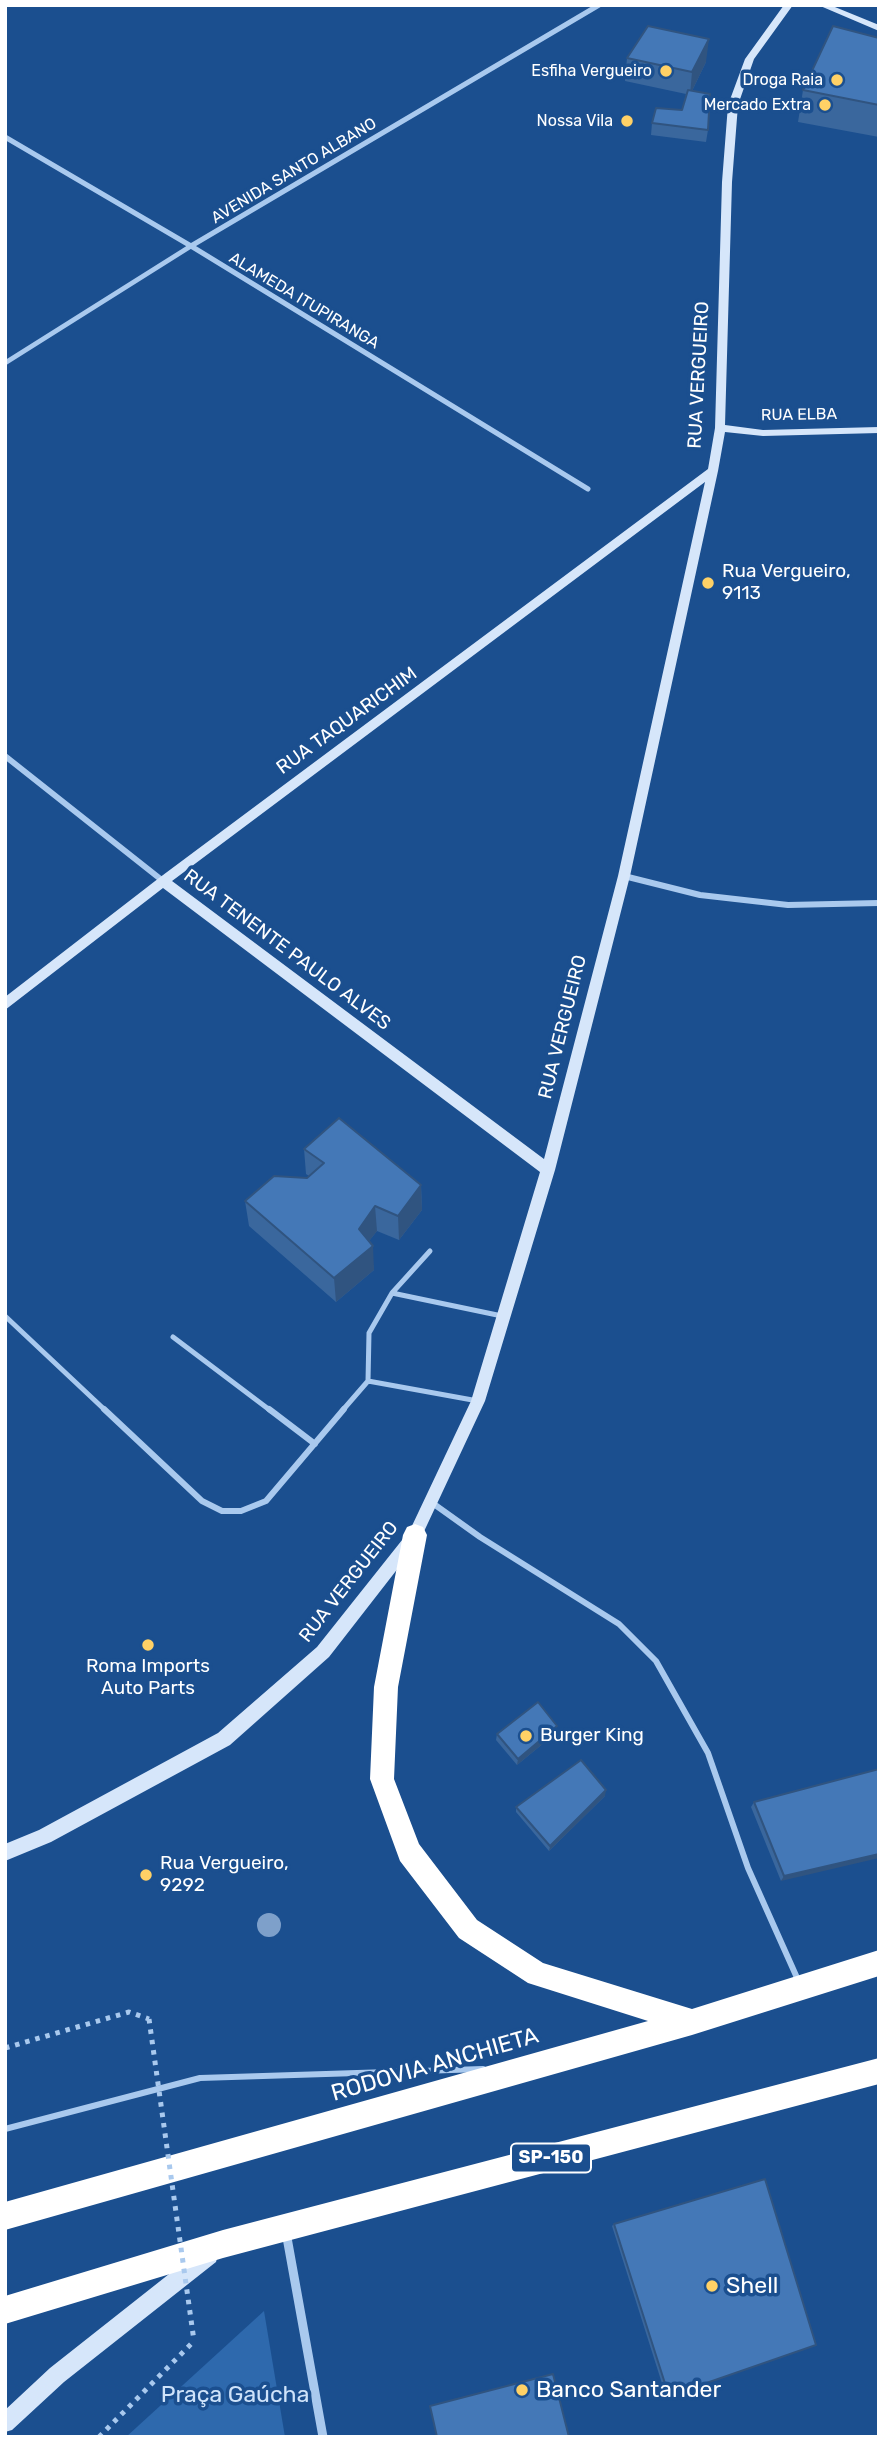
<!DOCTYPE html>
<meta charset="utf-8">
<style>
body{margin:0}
#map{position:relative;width:884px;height:2442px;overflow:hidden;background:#1b4f8f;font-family:Rubik,sans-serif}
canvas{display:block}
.frame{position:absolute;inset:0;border:7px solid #fff;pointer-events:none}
</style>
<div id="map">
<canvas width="884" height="2442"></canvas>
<div class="frame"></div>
</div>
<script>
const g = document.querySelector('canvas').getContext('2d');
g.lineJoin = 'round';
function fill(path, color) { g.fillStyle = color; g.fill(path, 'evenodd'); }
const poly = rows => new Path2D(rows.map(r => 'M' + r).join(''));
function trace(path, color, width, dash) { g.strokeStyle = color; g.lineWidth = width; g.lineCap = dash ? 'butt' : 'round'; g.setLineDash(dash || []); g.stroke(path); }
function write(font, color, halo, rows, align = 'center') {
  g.font = font + ' Rubik,sans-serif'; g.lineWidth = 7; g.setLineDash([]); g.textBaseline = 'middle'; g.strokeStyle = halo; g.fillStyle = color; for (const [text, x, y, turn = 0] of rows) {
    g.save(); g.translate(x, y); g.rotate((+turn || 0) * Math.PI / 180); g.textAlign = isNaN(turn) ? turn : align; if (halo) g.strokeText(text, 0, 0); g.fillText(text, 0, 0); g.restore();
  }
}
fill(poly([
 [264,2311,285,2437,126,2437]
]), '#2e69ad');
trace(poly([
 [5,2048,129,2012,149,2019],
 [99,2437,194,2341]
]), '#a9c9ee', 5, [4.5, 6]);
trace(poly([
 [392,1293,502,1316],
 [5,1316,106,1411],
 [173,1337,271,1411],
 [368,1381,478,1401],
 [342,1411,368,1381,369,1333,392,1293,430,1251]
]), '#a9c9ee', 5);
trace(poly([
 [104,1409,202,1501,222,1511,241,1511,266,1501,344,1409],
 [269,1409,315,1444],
 [431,1502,480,1537,619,1624,656,1661,708,1753,748,1868,798,1980],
 [5,2129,200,2078,483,2069]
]), '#a9c9ee', 6);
trace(poly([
 [5,137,191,246,588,489],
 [5,363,191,246,599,5]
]), '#a9c9ee', 5);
trace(poly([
 [5,756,163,881],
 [624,876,700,895,788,905,879,903]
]), '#a9c9ee', 6);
trace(poly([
 [286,2232,323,2437]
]), '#a9c9ee', 9);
fill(poly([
 [784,5,793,5,754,59,738,105,732,182,725,425,763,430,879,427,879,433,763,436,725,432,718,471,630,876,555,1170,485,1401,420,1540,329,1657,230,1745,51,1842,5,1861,5,1844,39,1830,218,1733,317,1647,410,1530,471,1401,540,1172,163,888,5,1010,5,997,159,878,708,469,715,428,722,182,728,105,745,59,784,5],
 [705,482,618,876,544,1159,172,881,705,482],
 [818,5,830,5,879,25,879,31,818,5],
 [209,2246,216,2248,218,2255,216,2262,64,2382,12,2430,5,2432,5,2410,50,2368,202,2248,209,2246]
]), '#d6e6fa');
fill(poly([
 [415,1524,423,1527,427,1535,398,1687,394,1779,419,1844,477,1920,543,1963,692,2009,879,1950,879,1976,692,2035,5,2230,5,2202,648,2021,528,1983,459,1938,400,1861,370,1779,374,1687,403,1535,407,1527,415,1524],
 [879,2058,879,2084,223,2258,5,2324,5,2296,223,2230,879,2058]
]), '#fff');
trace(poly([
 [149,2019,194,2341]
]), '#a9c9ee', 5, [4.5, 6]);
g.fillStyle = '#7ea0ca';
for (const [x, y] of [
 [269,1925]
]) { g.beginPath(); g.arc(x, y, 12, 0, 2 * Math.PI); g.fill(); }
fill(poly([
 [879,38,879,137,798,122,803,90],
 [627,58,706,62,692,91,708,130,706,142,651,135,652,123,682,110,686,94,625,81],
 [304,1149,421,1185,422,1210,399,1240,377,1231,369,1241,374,1270,336,1302,249,1226,245,1201,307,1178,309,1176,306,1174],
 [557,1726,556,1733,517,1765,496,1740,497,1734],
 [879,1769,781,1881,751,1807,754,1802],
 [605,1796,549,1851,516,1812,516,1807],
 [614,2224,669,2396,666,2396,612,2226]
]), '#3a679d');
fill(poly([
 [709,39,706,62,690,95,692,72],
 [421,1185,422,1210,399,1240,398,1216],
 [375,1206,377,1231,360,1253,359,1229],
 [373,1246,374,1270,336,1302,334,1278],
 [557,1726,556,1733,517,1765,518,1759],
 [606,1790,605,1796,549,1851,550,1846],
 [879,1854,879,1858,781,1881,784,1876]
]), '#305480');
const building = poly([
 [648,26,709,39,692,72,627,58,648,26],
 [833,26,879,38,879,105,803,90,833,26],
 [688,90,710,94,708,130,652,123,656,108,682,110,688,90],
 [339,1118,421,1185,398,1216,375,1206,359,1229,373,1246,334,1278,245,1201,274,1176,307,1178,324,1163,304,1149,339,1118],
 [538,1702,557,1726,518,1759,497,1734,538,1702],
 [581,1760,606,1790,550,1846,516,1807,581,1760],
 [879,1769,879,1854,784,1876,754,1802,879,1769],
 [765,2179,816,2345,669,2396,614,2224,765,2179],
 [553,2374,569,2437,437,2437,430,2406,553,2374]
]);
fill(building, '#4478b7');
trace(building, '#305480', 2);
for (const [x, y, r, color] of [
 [666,71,7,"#ffd166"],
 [837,80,7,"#ffd166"],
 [825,105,7,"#ffd166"],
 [627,121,7,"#ffd166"],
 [708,583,7,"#ffd166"],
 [148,1645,7,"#ffd166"],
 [526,1736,7,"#ffd166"],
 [146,1875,7,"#ffd166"],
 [712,2286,7,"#ffd166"],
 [522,2390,7,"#ffd166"]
]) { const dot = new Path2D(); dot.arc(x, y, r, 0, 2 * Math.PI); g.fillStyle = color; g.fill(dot); trace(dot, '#1b4f8f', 2.5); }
write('16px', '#fff', '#1b4f8f', [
 ["Esfiha Vergueiro",652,71],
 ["Droga Raia",823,80],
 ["Mercado Extra",811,105],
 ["Nossa Vila",613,121]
], 'right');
write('16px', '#fff', '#1b4f8f', [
 ["AVENIDA SANTO ALBANO",294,171,-31],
 ["ALAMEDA ITUPIRANGA",304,301,31],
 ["RUA ELBA",799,415,-1]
]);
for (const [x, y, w] of [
 [551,2158,80]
]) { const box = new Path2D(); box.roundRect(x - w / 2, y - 14.5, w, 29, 5); g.fillStyle = '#1b4f8f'; g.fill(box); trace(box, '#fff', 2); }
write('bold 18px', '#fff', null, [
 ["SP-150",551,2158]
]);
write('19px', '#fff', '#1b4f8f', [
 ["RUA VERGUEIRO",699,375,-87],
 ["RUA TAQUARICHIM",347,721,-36],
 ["RUA TENENTE PAULO ALVES",287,950,37],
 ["RUA VERGUEIRO",563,1027,-76],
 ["RUA VERGUEIRO",349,1582,-52]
]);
write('19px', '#fff', '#1b4f8f', [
 ["Rua Vergueiro,",722,572],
 ["9113",722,594],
 ["Roma Imports",148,1667,"center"],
 ["Auto Parts",148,1689,"center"],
 ["Burger King",540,1736],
 ["Rua Vergueiro,",160,1864],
 ["9292",160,1886]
], 'left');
write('23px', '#fff', '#1b4f8f', [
 ["RODOVIA ANCHIETA",435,2065,-16]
]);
write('23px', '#fff', '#1b4f8f', [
 ["Shell",726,2286],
 ["Banco Santander",536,2390]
], 'left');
write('23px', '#cfe3fa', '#1b4f8f', [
 ["Praça Gaúcha",235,2395]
]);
</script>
